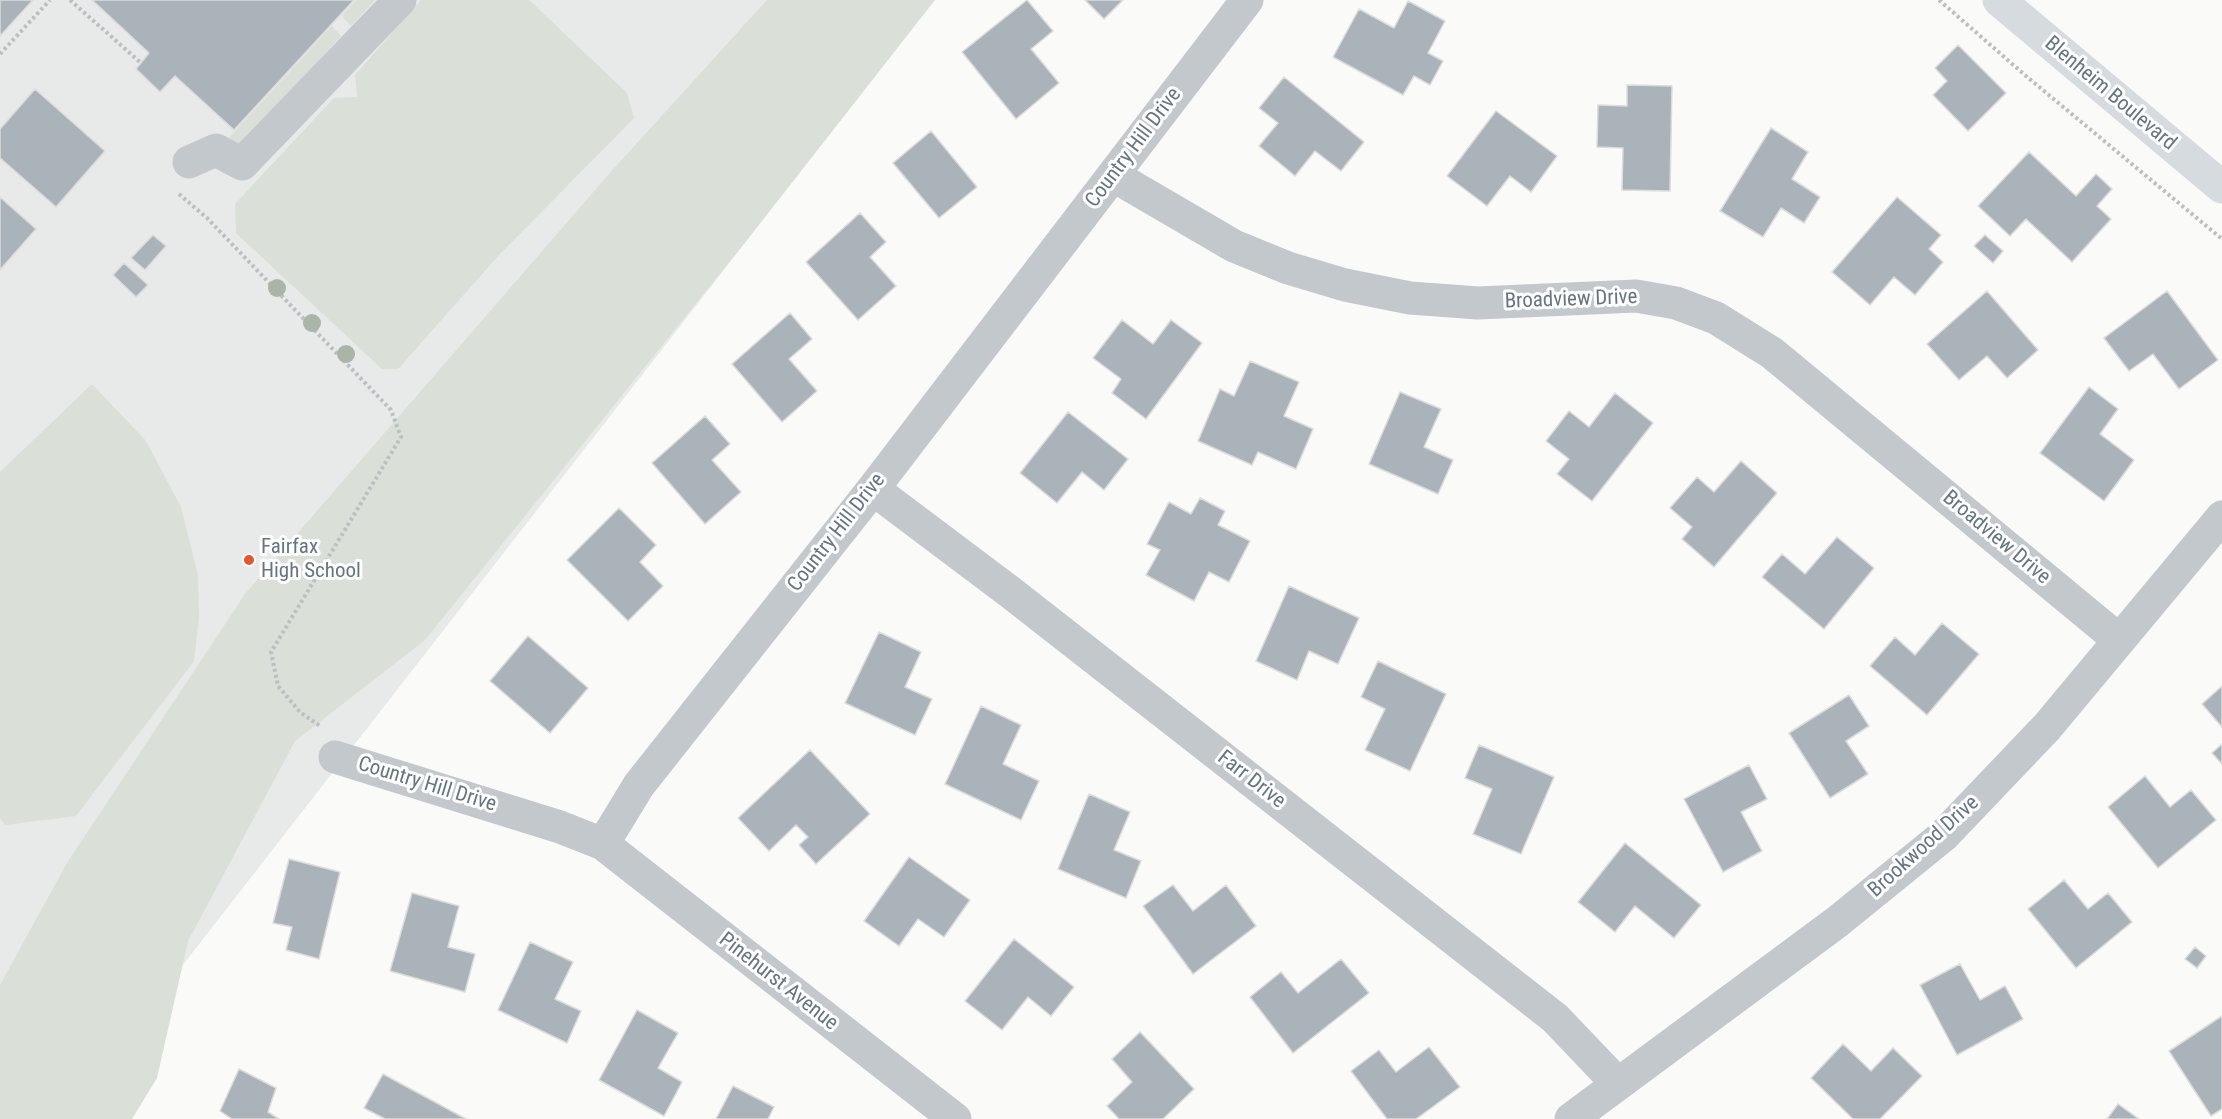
<!DOCTYPE html>
<style>
body{margin:0}
canvas{display:block;background:#fafaf8}
</style>
<canvas width="2222" height="1119"></canvas>
<script>
const g = document.querySelector('canvas').getContext('2d');
g.lineJoin = 'round';
function fill(path, color) { g.fillStyle = color; g.fill(path, 'evenodd'); }
const poly = rows => new Path2D(rows.map(r => 'M' + r).join(''));
function trace(path, color, width, dash) { g.strokeStyle = color; g.lineWidth = width; g.lineCap = dash ? 'butt' : 'round'; g.setLineDash(dash || []); g.stroke(path); }
function write(font, color, halo, rows, align = 'center') {
  g.font = font + ' "Roboto Condensed",sans-serif'; g.lineWidth = 6; g.setLineDash([]); g.textBaseline = 'middle'; g.strokeStyle = halo; g.fillStyle = color; for (const [text, x, y, turn = 0] of rows) {
    g.save(); g.translate(x, y); g.rotate((+turn || 0) * Math.PI / 180); g.textAlign = isNaN(turn) ? turn : align; if (halo) g.strokeText(text, 0, 0); g.fillText(text, 0, 0); g.restore();
  }
}
fill(poly([
 [0,0,934,0,63,1119,0,1119]
]), '#e8e9e9');
fill(poly([
 [356,0,375,0,351,26,342,16],
 [421,0,529,0,627,93,634,118,498,256,398,369,382,369,236,233,235,204,334,98,357,97,355,75],
 [767,0,935,0,747,240,425,640,295,741,188,941,157,1078,132,1119,0,1119,0,985,67,863,245,594,609,174],
 [332,26,341,36,244,142,238,147,227,140],
 [92,384,146,441,181,507,198,575,199,617,194,661,76,816,5,825,0,818,0,472]
]), '#dadfd7');
const building = poly([
 [0,0,33,0,0,36,0,0],
 [92,0,354,0,234,130,175,76,160,92,136,69,149,53,92,0],
 [1027,0,1053,31,1031,49,1059,83,1016,119,962,52,1027,0],
 [1085,0,1123,0,1104,19,1085,0],
 [1408,1,1445,21,1428,53,1443,61,1430,85,1414,76,1403,95,1333,57,1359,9,1394,28,1408,1],
 [1958,45,2006,93,1968,131,1933,95,1947,81,1935,68,1958,45],
 [1284,77,1364,142,1341,171,1315,151,1295,176,1259,146,1278,123,1259,108,1284,77],
 [1627,85,1672,86,1670,191,1622,190,1623,148,1597,147,1598,105,1627,106,1627,85],
 [35,89,105,151,56,207,0,158,0,129,35,89],
 [1496,111,1557,156,1531,192,1510,176,1487,206,1447,176,1496,111],
 [1771,128,1808,152,1792,179,1820,197,1804,223,1781,208,1763,237,1720,211,1771,128],
 [931,131,977,187,939,218,893,163,931,131],
 [2029,152,2076,196,2096,174,2112,189,2097,206,2111,219,2072,262,2026,219,2010,236,1978,206,2029,152],
 [0,197,36,229,0,270,0,197],
 [1897,197,1941,235,1929,249,1943,262,1915,295,1894,277,1870,305,1832,272,1897,197],
 [860,213,886,242,870,257,896,286,858,320,806,262,860,213],
 [153,235,166,246,145,270,131,258,153,235],
 [1985,235,2003,251,1993,263,1974,246,1985,235],
 [124,263,148,285,136,297,113,275,124,263],
 [1987,291,2038,350,2007,378,1987,356,1959,380,1927,344,1987,291],
 [2167,291,2218,360,2179,389,2153,354,2129,371,2104,338,2167,291],
 [790,313,812,339,789,359,817,391,782,422,732,364,790,313],
 [1122,320,1153,344,1171,320,1202,343,1146,419,1112,393,1121,379,1093,358,1122,320],
 [1250,361,1299,382,1284,416,1313,429,1296,469,1258,452,1252,465,1198,441,1220,389,1234,396,1250,361],
 [2089,387,2118,409,2100,434,2134,460,2104,501,2040,453,2089,387],
 [1400,392,1441,409,1424,447,1453,460,1438,494,1369,464,1400,392],
 [1615,393,1653,423,1592,501,1557,474,1569,459,1546,441,1569,411,1589,427,1615,393],
 [1068,412,1128,459,1104,490,1082,472,1057,503,1020,473,1068,412],
 [705,416,730,444,712,460,741,492,705,524,652,463,705,416],
 [1741,461,1777,493,1714,567,1682,539,1692,527,1670,508,1697,477,1714,492,1741,461],
 [1200,498,1225,511,1218,525,1250,541,1229,582,1209,572,1194,601,1146,575,1160,550,1147,544,1169,502,1191,514,1200,498],
 [619,508,656,545,640,562,663,586,628,621,567,560,619,508],
 [1837,537,1874,568,1824,629,1762,577,1782,554,1805,574,1837,537],
 [1289,586,1359,618,1338,664,1309,651,1297,680,1256,661,1289,586],
 [1942,623,1979,654,1927,715,1870,666,1895,637,1915,655,1942,623],
 [879,632,921,652,905,687,932,699,915,735,845,703,879,632],
 [528,636,588,688,550,733,490,681,528,636],
 [1378,661,1446,694,1410,771,1365,750,1385,709,1361,697,1378,661],
 [2222,686,2222,727,2202,704,2222,686],
 [1849,695,1869,726,1846,741,1868,774,1830,798,1789,733,1849,695],
 [981,706,1021,725,1003,764,1039,781,1021,820,945,784,981,706],
 [2222,744,2222,764,2212,753,2222,744],
 [1479,745,1554,777,1521,854,1473,834,1492,789,1465,778,1479,745],
 [810,750,870,814,816,864,799,845,808,837,796,825,769,851,738,818,810,750],
 [1749,765,1767,799,1741,812,1762,851,1723,872,1684,799,1749,765],
 [2145,776,2170,807,2191,790,2216,820,2158,868,2108,807,2145,776],
 [1089,794,1130,812,1114,850,1141,861,1126,898,1058,869,1089,794],
 [1625,843,1701,905,1674,938,1635,906,1615,932,1578,902,1625,843],
 [909,857,970,900,944,937,918,919,899,946,864,921,909,857],
 [289,859,340,872,319,959,286,950,292,927,273,923,289,859],
 [2064,880,2088,909,2108,893,2132,922,2076,968,2028,909,2064,880],
 [1173,885,1193,911,1226,885,1256,926,1193,974,1143,906,1173,885],
 [412,893,459,906,448,947,475,954,465,992,390,971,412,893],
 [1014,939,1074,987,1051,1016,1028,997,1002,1030,965,1001,1014,939],
 [530,942,573,962,555,999,581,1011,567,1043,498,1010,530,942],
 [2195,947,2206,956,2197,968,2185,959,2195,947],
 [1341,959,1369,993,1293,1053,1250,997,1281,972,1298,993,1341,959],
 [1960,964,1980,1000,2005,986,2023,1019,1957,1055,1920,985,1960,964],
 [637,1010,678,1033,658,1068,682,1082,664,1116,599,1080,637,1010],
 [2222,1016,2222,1109,2211,1116,2169,1051,2222,1016],
 [1140,1032,1194,1089,1163,1119,1119,1119,1107,1106,1132,1082,1112,1059,1140,1032],
 [1843,1044,1871,1071,1893,1048,1922,1076,1880,1119,1853,1119,1811,1078,1843,1044],
 [1429,1047,1460,1087,1416,1119,1387,1119,1351,1071,1379,1050,1396,1072,1429,1047],
 [239,1069,276,1088,268,1112,279,1119,232,1119,220,1111,239,1069],
 [383,1074,466,1119,385,1119,364,1108,383,1074],
 [733,1086,774,1107,768,1119,716,1119,733,1086],
 [2118,1104,2139,1119,2107,1119,2118,1104]
]);
fill(building, '#aab3b9');
trace(building, '#dcdcda', 1.5);
trace(poly([
 [70,0,141,63],
 [1939,0,2026,76,2222,239],
 [0,54,50,0],
 [179,194,207,218,391,410,401,437,271,652,278,686,300,712,320,726]
]), '#bbbfc2', 4, [3, 3]);
trace(poly([
 [189,162,216,150,242,164,400,0],
 [1114,176,1234,246,1288,268,1345,285,1410,298,1478,303,1636,296,1676,303,1716,318,1772,353,2119,640],
 [873,489,1010,592,1555,1018,1618,1084],
 [335,757,560,827,603,844,955,1119],
 [603,844,639,785,873,489,1247,0],
 [1571,1119,1837,922,1943,836,2047,727,2222,517]
]), '#c3c8cc', 33);
trace(poly([
 [1999,0,2222,187]
]), '#d6dbdf', 33);
g.fillStyle = '#aab4a7';
for (const [x, y] of [
 [277,288],
 [312,323],
 [346,354]
]) { g.beginPath(); g.arc(x, y, 9, 0, 2 * Math.PI); g.fill(); }
for (const [x, y, r, color] of [
 [249,560,6,"#e4572e"]
]) { const dot = new Path2D(); dot.arc(x, y, r, 0, 2 * Math.PI); g.fillStyle = color; g.fill(dot); trace(dot, '#fff', 2); }
write('21px', '#657683', '#fff', [
 ["Blenheim Boulevard",2110,94,40],
 ["Country Hill Drive",1134,148,-53],
 ["Broadview Drive",1571,300,-2],
 ["Country Hill Drive",837,533,-52],
 ["Broadview Drive",1996,538,40],
 ["Farr Drive",1251,780,38],
 ["Country Hill Drive",427,785,17],
 ["Brookwood Drive",1924,847,-42],
 ["Pinehurst Avenue",778,982,38]
]);
write('21px', '#657683', '#fff', [
 ["Fairfax",261,548],
 ["High School",261,572]
], 'left');
</script>
